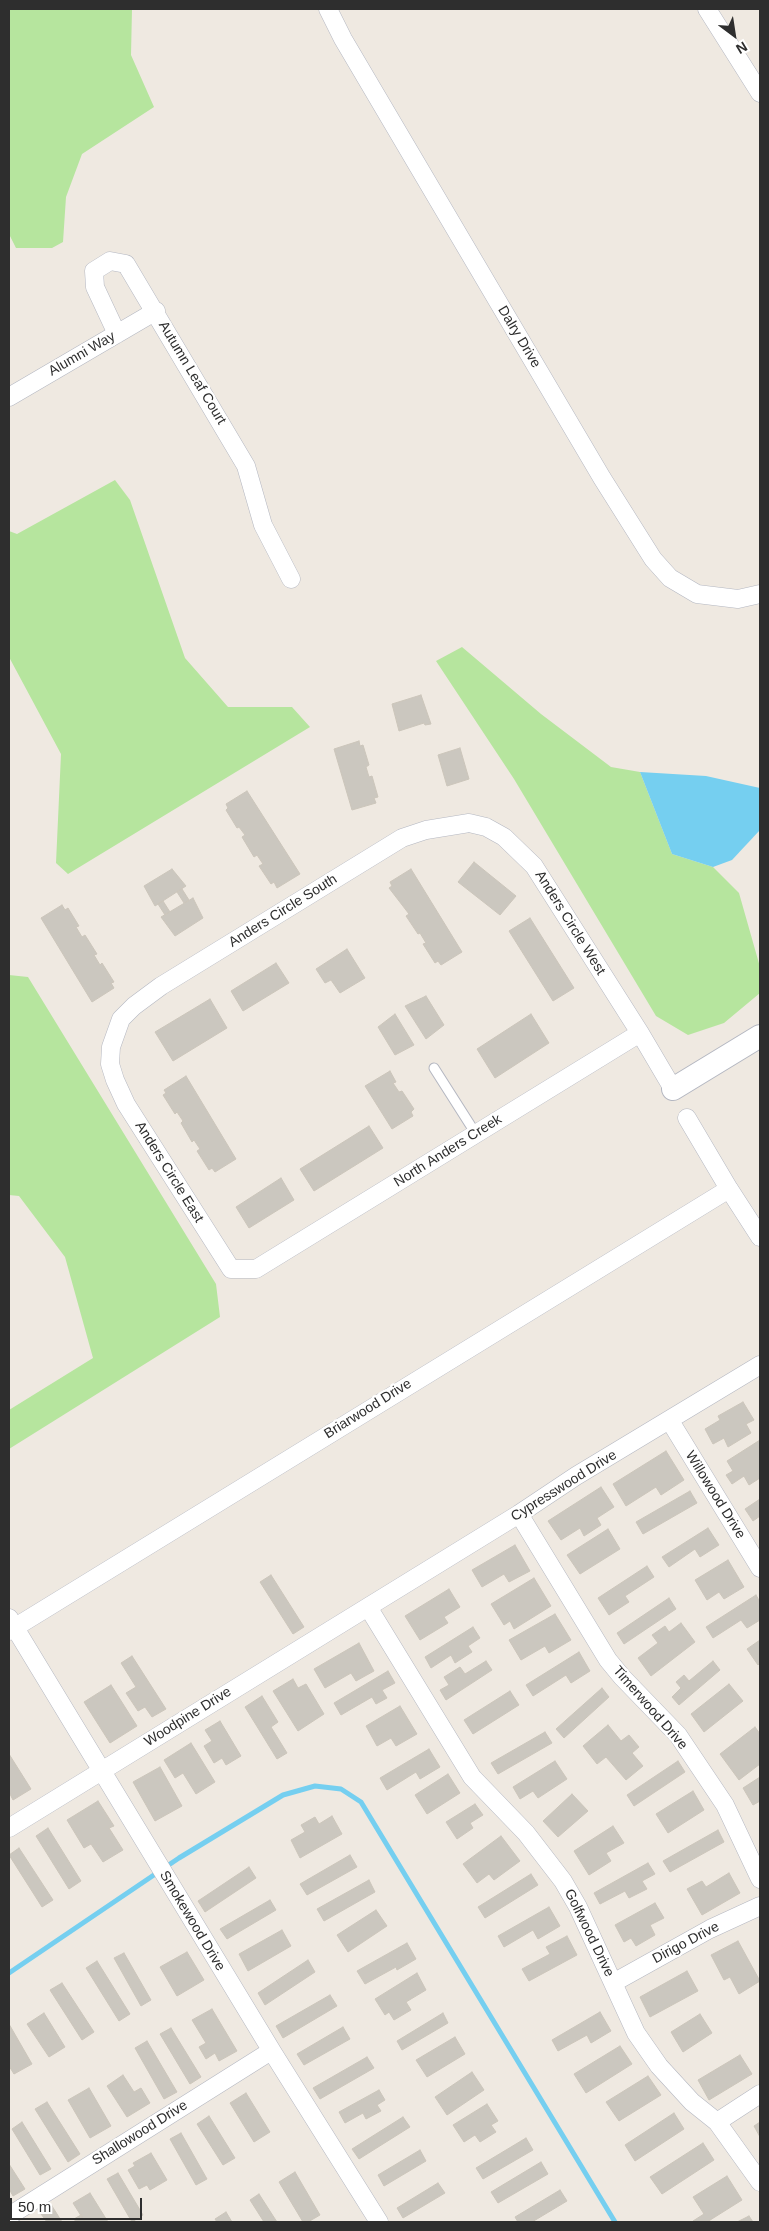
<!DOCTYPE html>
<style>
body{margin:0}
#map{position:relative;width:769px;height:2231px;overflow:hidden;background:#efe9e1;font-family:Arial,sans-serif}
canvas{display:block}
.frame{position:absolute;inset:0;border:10px solid #2e2e2e;pointer-events:none}
.north{position:absolute;left:709px;top:10px;width:50px;height:50px;-webkit-text-stroke:4px #fff;paint-order:stroke;rotate:149deg;font-size:14px;font-weight:700;line-height:20px;text-align:center;color:#2e2e2e}
.north::after{content:'';display:block;margin:auto;width:18px;height:22px;background:#2e2e2e;clip-path:polygon(50% 0,100% 100%,50% 72%,0 100%)}
.scale{position:absolute;left:10px;top:2198px;width:132px;height:22px;box-sizing:border-box;border:2px solid #2e2e2e;border-top:0;padding-left:6px;font-size:15px;line-height:18px;white-space:nowrap;color:#2e2e2e;-webkit-text-stroke:4px #fff;paint-order:stroke}
</style>
<div id="map">
<canvas width="769" height="2231"></canvas>
<div class="frame"></div>
<div class="north">N</div>
<div class="scale">50 m</div>
</div>
<script>
const g = document.querySelector('canvas').getContext('2d');
g.lineJoin = 'round';
function fill(path, color) { g.fillStyle = color; g.fill(path, 'evenodd'); }
const poly = rows => new Path2D(rows.map(r => 'M' + r).join(''));
function trace(path, color, width, dash) { g.strokeStyle = color; g.lineWidth = width; g.lineCap = dash ? 'butt' : 'round'; g.setLineDash(dash || []); g.stroke(path); }
function write(font, color, halo, rows, align = 'center') {
  g.font = font + ' Arial,sans-serif'; g.lineWidth = 4.5; g.setLineDash([]); g.textBaseline = 'middle'; g.strokeStyle = halo; g.fillStyle = color; for (const [text, x, y, turn = 0] of rows) {
    g.save(); g.translate(x, y); g.rotate((+turn || 0) * Math.PI / 180); g.textAlign = isNaN(turn) ? turn : align; if (halo) g.strokeText(text, 0, 0); g.fillText(text, 0, 0); g.restore();
  }
}
fill(poly([
 [9,9,132,9,131,55,154,107,82,154,66,197,63,242,52,248,16,248,9,234],
 [115,480,130,500,185,658,228,707,292,707,310,727,68,874,56,863,61,754,9,657,9,531,17,534],
 [462,647,541,714,611,767,640,772,672,854,713,867,739,893,760,967,760,993,724,1023,688,1035,656,1016,514,779,436,661],
 [9,975,28,977,216,1284,220,1317,9,1449,9,1410,93,1358,65,1257,19,1196,9,1195]
]), '#b6e59e');
fill(poly([
 [640,772,706,776,760,788,760,830,732,860,713,867,672,854]
]), '#75cff0');
trace(poly([
 [9,1973,179,1858,283,1795,315,1786,341,1789,361,1802,615,2222]
]), '#75cff0', 5);
const building = poly([
 [421,695,431,724,425,725,424,723,399,731,392,704,421,695],
 [359,741,360,746,363,745,369,765,366,767,369,777,372,776,378,797,374,798,376,803,352,810,334,749,359,741],
 [460,748,469,779,447,786,438,755,460,748],
 [247,791,300,874,277,888,274,882,271,884,259,866,263,864,257,855,254,857,242,837,245,835,239,827,237,828,226,810,228,808,226,804,247,791],
 [474,862,516,896,500,915,458,882,474,862],
 [172,869,186,886,155,906,144,886,172,869],
 [411,869,462,952,441,965,438,961,435,963,423,944,426,943,420,933,418,934,406,916,409,914,389,888,392,886,390,882,411,869],
 [182,889,189,900,184,903,177,892,182,889],
 [193,898,203,918,175,936,161,917,193,898],
 [163,901,170,912,165,915,158,904,163,901],
 [62,905,65,910,68,908,79,926,76,927,82,937,85,935,97,954,94,955,100,965,102,963,114,982,111,983,114,988,92,1002,41,918,62,905],
 [530,918,574,988,553,1001,509,931,530,918],
 [347,949,365,978,340,993,331,980,325,983,316,969,347,949],
 [276,963,289,983,243,1011,231,991,276,963],
 [426,996,444,1025,426,1039,405,1006,426,996],
 [210,999,227,1028,173,1061,155,1032,210,999],
 [395,1014,414,1045,395,1055,378,1027,395,1014],
 [531,1014,549,1043,495,1078,477,1049,531,1014],
 [390,1071,396,1082,393,1083,399,1092,402,1091,414,1109,411,1112,413,1116,392,1129,365,1086,390,1071],
 [186,1076,236,1159,215,1172,212,1168,209,1170,197,1151,200,1149,194,1140,192,1142,181,1123,183,1121,177,1112,175,1114,163,1095,166,1093,164,1090,186,1076],
 [369,1126,383,1148,314,1191,300,1169,369,1126],
 [281,1178,294,1200,249,1228,236,1207,281,1178],
 [743,1402,754,1420,746,1424,751,1433,728,1447,724,1438,713,1444,705,1429,720,1420,718,1416,743,1402],
 [760,1440,760,1478,749,1485,744,1476,732,1484,726,1475,733,1471,727,1461,760,1440],
 [666,1451,684,1480,661,1495,656,1487,626,1506,613,1484,666,1451],
 [601,1487,614,1507,597,1518,601,1525,584,1536,580,1528,561,1540,548,1521,601,1487],
 [690,1491,697,1503,643,1534,636,1522,690,1491],
 [760,1499,760,1516,753,1521,745,1509,760,1499],
 [708,1528,719,1545,700,1557,695,1549,669,1567,662,1557,708,1528],
 [608,1529,620,1549,580,1574,567,1555,608,1529],
 [515,1545,530,1571,509,1582,504,1574,482,1587,472,1570,515,1545],
 [728,1560,744,1587,724,1599,719,1592,707,1600,695,1580,728,1560],
 [647,1566,654,1577,625,1596,629,1602,609,1615,598,1598,647,1566],
 [271,1575,304,1627,293,1634,260,1582,271,1575],
 [534,1578,551,1606,514,1629,510,1621,504,1625,491,1604,534,1578],
 [449,1589,460,1607,444,1617,448,1623,420,1640,405,1616,449,1589],
 [756,1595,760,1602,760,1620,747,1628,741,1620,713,1638,706,1627,756,1595],
 [669,1598,676,1609,624,1644,617,1633,669,1598],
 [555,1614,571,1640,549,1653,545,1646,521,1660,509,1640,555,1614],
 [681,1623,695,1642,651,1676,638,1658,658,1643,652,1635,665,1626,669,1632,681,1623],
 [473,1627,480,1638,468,1646,472,1652,455,1663,451,1655,431,1668,425,1657,473,1627],
 [760,1640,760,1663,758,1665,747,1649,760,1640],
 [359,1643,374,1671,356,1681,351,1673,325,1688,314,1669,359,1643],
 [579,1652,590,1671,571,1683,566,1675,533,1696,526,1685,579,1652],
 [132,1656,166,1709,152,1717,145,1707,138,1711,126,1693,136,1687,121,1663,132,1656],
 [486,1661,492,1670,446,1700,440,1690,449,1685,444,1677,460,1667,465,1674,486,1661],
 [713,1661,720,1670,679,1705,672,1697,681,1688,676,1682,684,1675,689,1681,713,1661],
 [388,1671,395,1683,382,1690,387,1698,376,1704,372,1697,341,1715,334,1703,388,1671],
 [293,1679,298,1688,306,1684,324,1714,298,1731,273,1691,293,1679],
 [729,1684,743,1701,704,1732,691,1714,729,1684],
 [111,1685,137,1726,110,1743,84,1702,111,1685],
 [602,1688,609,1697,564,1738,556,1729,602,1688],
 [510,1691,519,1705,473,1734,464,1720,510,1691],
 [262,1696,278,1722,271,1727,287,1753,277,1759,245,1707,262,1696],
 [400,1706,417,1734,396,1746,391,1738,377,1746,366,1726,400,1706],
 [220,1721,241,1756,226,1765,222,1758,214,1763,204,1746,212,1741,205,1730,220,1721],
 [608,1725,621,1741,629,1735,639,1747,632,1753,643,1766,626,1780,606,1757,597,1764,583,1746,608,1725],
 [755,1727,760,1734,760,1764,739,1780,720,1754,755,1727],
 [545,1732,552,1743,498,1774,491,1763,545,1732],
 [191,1743,215,1782,196,1794,183,1773,175,1778,164,1760,191,1743],
 [429,1749,440,1767,420,1779,416,1772,387,1790,380,1778,429,1749],
 [9,1754,31,1789,13,1800,9,1792,9,1754],
 [555,1761,567,1779,538,1798,533,1791,520,1799,513,1787,555,1761],
 [678,1761,685,1772,634,1806,627,1795,678,1761],
 [160,1767,182,1806,155,1821,133,1782,160,1767],
 [448,1774,460,1793,427,1814,415,1795,448,1774],
 [760,1777,760,1801,753,1805,743,1788,760,1777],
 [693,1791,704,1810,668,1833,656,1814,693,1791],
 [572,1794,588,1811,558,1837,543,1821,572,1794],
 [98,1801,114,1826,109,1828,123,1850,103,1862,91,1844,84,1848,67,1820,98,1801],
 [475,1804,483,1815,470,1823,473,1828,457,1839,446,1822,475,1804],
 [332,1816,342,1834,300,1858,291,1840,305,1832,301,1825,315,1817,319,1824,332,1816],
 [613,1826,624,1843,606,1853,611,1861,589,1875,574,1851,613,1826],
 [48,1828,81,1881,69,1889,36,1836,48,1828],
 [718,1830,724,1842,670,1872,663,1861,718,1830],
 [501,1836,520,1861,494,1880,489,1874,477,1883,463,1864,501,1836],
 [19,1848,53,1900,42,1907,9,1855,19,1848],
 [350,1855,357,1867,307,1895,300,1884,350,1855],
 [648,1863,655,1874,642,1881,647,1889,629,1898,625,1891,600,1904,594,1893,648,1863],
 [249,1867,256,1878,205,1912,198,1901,249,1867],
 [729,1873,740,1893,702,1915,687,1889,702,1881,706,1887,729,1873],
 [531,1874,538,1885,485,1918,478,1907,531,1874],
 [369,1880,375,1892,324,1921,317,1909,369,1880],
 [270,1900,276,1910,227,1939,220,1929,270,1900],
 [655,1903,664,1918,650,1925,655,1935,636,1946,631,1938,624,1942,615,1925,655,1903],
 [549,1907,560,1926,538,1939,533,1930,504,1947,498,1936,549,1907],
 [376,1910,387,1926,348,1952,337,1935,376,1910],
 [282,1930,291,1946,248,1971,239,1954,282,1930],
 [567,1936,577,1955,529,1981,522,1969,550,1954,546,1947,567,1936],
 [738,1941,760,1981,739,1994,730,1977,724,1980,711,1955,738,1941],
 [407,1943,416,1959,397,1970,396,1967,365,1984,357,1971,407,1943],
 [187,1952,204,1980,177,1996,160,1967,187,1952],
 [124,1953,151,2000,141,2006,114,1958,124,1953],
 [308,1960,315,1972,265,2005,258,1993,308,1960],
 [97,1961,130,2014,119,2021,86,1968,97,1961],
 [687,1971,698,1991,650,2017,640,1997,687,1971],
 [417,1973,426,1990,406,2002,411,2010,394,2020,389,2012,385,2015,375,1999,417,1973],
 [62,1983,94,2032,82,2040,50,1990,62,1983],
 [330,1995,337,2006,283,2038,276,2026,330,1995],
 [212,2009,237,2051,219,2061,215,2053,206,2059,199,2047,206,2043,192,2020,212,2009],
 [600,2012,611,2031,591,2043,587,2035,558,2051,552,2040,600,2012],
 [44,2013,65,2047,49,2057,27,2024,44,2013],
 [443,2013,448,2023,402,2050,397,2041,443,2013],
 [700,2014,712,2033,683,2052,671,2032,700,2014],
 [9,2024,32,2064,14,2074,9,2066,9,2024],
 [343,2027,350,2039,304,2065,297,2054,343,2027],
 [171,2028,201,2077,190,2084,160,2034,171,2028],
 [455,2037,465,2054,427,2077,416,2060,455,2037],
 [147,2041,177,2092,164,2099,135,2048,147,2041],
 [620,2046,632,2064,586,2093,574,2074,620,2046],
 [740,2055,752,2074,709,2100,698,2080,740,2055],
 [367,2057,374,2068,320,2099,313,2088,367,2057],
 [472,2072,484,2090,447,2115,435,2097,472,2072],
 [123,2075,134,2092,141,2088,150,2103,127,2117,107,2086,123,2075],
 [648,2076,661,2095,619,2121,606,2102,648,2076],
 [89,2088,111,2126,90,2138,68,2100,89,2088],
 [379,2090,385,2100,377,2105,381,2111,366,2119,363,2113,345,2123,339,2112,379,2090],
 [246,2093,270,2132,254,2142,230,2103,246,2093],
 [47,2102,80,2154,68,2162,35,2109,47,2102],
 [487,2104,498,2121,491,2125,496,2132,480,2142,475,2135,464,2142,453,2125,487,2104],
 [674,2113,684,2129,635,2161,625,2145,674,2113],
 [209,2116,235,2158,223,2165,197,2124,209,2116],
 [403,2117,410,2127,359,2159,352,2149,403,2117],
 [22,2122,51,2169,40,2175,12,2129,22,2122],
 [760,2122,760,2137,754,2126,760,2122],
 [181,2133,207,2179,196,2185,170,2139,181,2133],
 [526,2138,533,2150,483,2179,476,2168,526,2138],
 [703,2143,714,2160,662,2194,650,2177,703,2143],
 [420,2150,426,2161,384,2186,378,2175,420,2150],
 [151,2153,167,2180,150,2190,147,2185,139,2189,128,2170,135,2166,133,2163,151,2153],
 [541,2162,548,2174,498,2203,491,2192,541,2162],
 [9,2164,25,2189,13,2196,9,2189,9,2164],
 [295,2172,320,2215,308,2222,303,2222,279,2182,295,2172],
 [118,2173,143,2215,132,2222,107,2179,118,2173],
 [727,2176,742,2200,707,2222,694,2222,693,2221,704,2214,693,2197,727,2176],
 [438,2183,445,2193,403,2218,397,2208,438,2183],
 [560,2190,567,2201,532,2222,518,2222,515,2217,560,2190],
 [90,2193,108,2222,85,2222,73,2203,90,2193],
 [259,2194,277,2222,264,2222,250,2200,259,2194],
 [52,2206,62,2222,47,2222,41,2214,52,2206],
 [226,2212,232,2222,217,2222,215,2219,226,2212],
 [81,2215,85,2222,76,2222,74,2219,81,2215],
 [749,2216,753,2222,737,2222,749,2216]
]);
fill(building, '#cbc7bf');
trace(building, '#cbc5ba', 1);
const service = poly([
 [434,1068,476,1134]
]);
const minor = poly([
 [328,9,343,39,602,478,653,559,670,578,697,594,738,599,760,594],
 [707,9,760,93],
 [117,334,95,287,94,271,110,261,126,264,246,466,263,525,291,579],
 [9,397,156,311],
 [640,1033,256,1269,231,1269,126,1104,115,1080,110,1064,111,1047,121,1019,134,1006,161,986,402,838,426,830,469,823,486,827,504,837,534,866,640,1033,673,1089],
 [687,1118,729,1189,760,1237],
 [670,1421,760,1568],
 [519,1514,608,1660,622,1677,678,1735,725,1805,760,1879],
 [368,1607,472,1777,526,1833,563,1881,578,1907,636,2033,659,2066,692,2102,717,2122,760,2182],
 [9,1618,273,2053,379,2222],
 [9,1631,729,1189],
 [9,1828,519,1514,576,1476,760,1365],
 [613,1983,710,1929,760,1906],
 [717,2122,760,2094],
 [9,2216,271,2051]
]);
const tertiary = poly([
 [673,1089,760,1036]
]);
trace(service, '#b4b7c1', 11);
trace(minor, '#b4b7c1', 19);
trace(tertiary, '#b4b7c1', 24);
trace(service, '#fff', 9);
trace(minor, '#fff', 18);
trace(tertiary, '#fff', 22);
write('14px', '#2e2e2e', '#fff', [
 ["Dalry Drive",519,337,59],
 ["Alumni Way",82,354,-30],
 ["Autumn Leaf Court",192,373,59],
 ["Anders Circle South",283,911,-32],
 ["Anders Circle West",570,923,58],
 ["North Anders Creek",448,1151,-32],
 ["Anders Circle East",169,1172,58],
 ["Briarwood Drive",368,1409,-32],
 ["Cypresswood Drive",564,1486,-32],
 ["Willowood Drive",715,1495,58],
 ["Timerwood Drive",650,1708,49],
 ["Woodpine Drive",188,1717,-32],
 ["Smokewood Drive",192,1921,59],
 ["Golfwood Drive",589,1933,64],
 ["Dirigo Drive",686,1943,-28],
 ["Shallowood Drive",140,2133,-32]
]);
</script>
